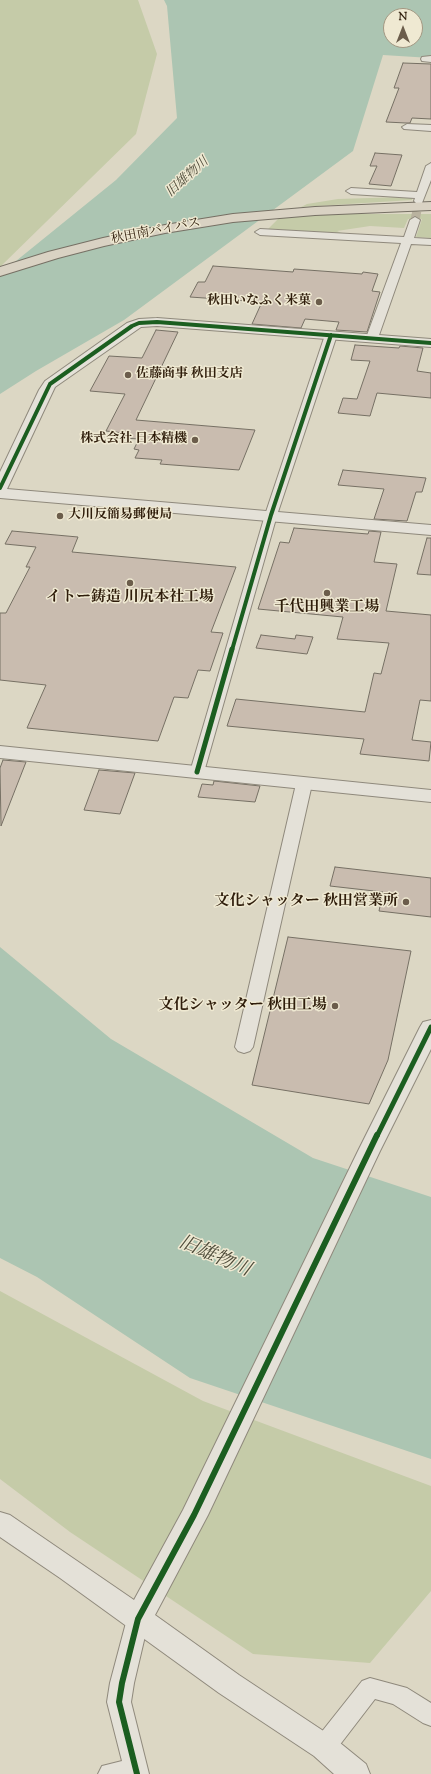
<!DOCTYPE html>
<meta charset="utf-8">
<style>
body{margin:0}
#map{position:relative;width:431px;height:1774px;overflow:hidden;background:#dcd7c4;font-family:"Sorts Mill Goudy",serif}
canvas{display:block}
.north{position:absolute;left:383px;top:8px;width:40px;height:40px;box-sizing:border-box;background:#efe9d2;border:1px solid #a29782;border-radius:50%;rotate:0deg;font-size:11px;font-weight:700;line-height:16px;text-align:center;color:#2e1c0a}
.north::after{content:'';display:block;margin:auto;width:14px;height:18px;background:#6b5d4b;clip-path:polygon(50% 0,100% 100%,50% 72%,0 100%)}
</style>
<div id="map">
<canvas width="431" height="1774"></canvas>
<div class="north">N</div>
</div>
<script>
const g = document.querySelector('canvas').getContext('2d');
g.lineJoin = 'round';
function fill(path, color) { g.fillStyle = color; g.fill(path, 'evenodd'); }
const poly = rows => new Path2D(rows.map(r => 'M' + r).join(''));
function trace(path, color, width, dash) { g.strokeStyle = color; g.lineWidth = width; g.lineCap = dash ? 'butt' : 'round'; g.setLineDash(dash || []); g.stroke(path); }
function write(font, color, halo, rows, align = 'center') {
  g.font = font + ' "Sorts Mill Goudy","Noto Serif JP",serif'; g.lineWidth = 3; g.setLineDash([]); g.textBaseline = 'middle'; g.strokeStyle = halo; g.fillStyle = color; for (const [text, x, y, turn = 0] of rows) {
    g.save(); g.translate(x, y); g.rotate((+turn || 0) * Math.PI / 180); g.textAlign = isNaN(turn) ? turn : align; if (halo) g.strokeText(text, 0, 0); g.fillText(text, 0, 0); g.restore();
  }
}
fill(poly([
 [0,0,138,0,157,54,136,134,0,267],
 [402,197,412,198,412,200,301,207,307,204,338,199],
 [305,214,431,214,431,238,416,237,422,219,408,219,404,228,370,226,337,231,346,235,266,231,280,217],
 [0,1291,203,1401,431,1486,431,1591,370,1663,253,1654,70,1532,0,1479]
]), '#c5cba8');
fill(poly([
 [164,0,431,0,431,58,383,55,353,151,124,320,36,371,0,394,0,274,116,180,177,118,167,6],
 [391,16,415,16,415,40,391,40],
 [0,947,111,1039,313,1158,431,1197,431,1459,190,1378,37,1277,0,1258]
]), '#acc5b2');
const building = poly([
 [403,63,431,64,431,119,412,118,410,123,406,123,386,122,399,88,394,88,403,63],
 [375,153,402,155,391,186,369,184,377,166,370,166,375,153],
 [213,266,293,272,294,269,362,274,363,272,378,274,372,291,380,292,367,332,336,330,339,322,305,319,301,328,252,324,262,302,190,297,198,282,205,282,213,266],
 [156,330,178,332,136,420,255,430,239,470,160,464,162,460,135,458,139,450,134,449,139,439,122,438,124,433,106,431,125,394,90,391,109,356,142,358,156,330],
 [355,345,399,348,400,346,423,348,417,371,431,373,431,398,377,393,370,416,338,413,343,398,357,399,370,361,351,360,355,345],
 [343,470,426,478,422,492,416,492,407,521,374,519,384,489,338,485,343,470],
 [294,528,368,534,369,531,381,532,374,562,397,564,386,611,431,615,431,701,420,700,412,740,431,742,429,761,360,754,364,739,227,726,236,699,365,712,374,673,381,674,389,643,337,639,343,617,258,609,280,542,289,543,294,528],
 [12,531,78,537,72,552,236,567,211,632,223,633,210,671,198,670,188,698,174,697,158,741,27,728,46,685,0,680,0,613,6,613,30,567,26,567,36,547,5,544,12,531],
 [427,538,431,538,431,575,417,574,427,538],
 [261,635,295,639,296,635,313,637,307,654,256,648,261,635],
 [3,760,26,762,1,826,0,768,3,760],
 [99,770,135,773,120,814,84,810,99,770],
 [214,781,260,786,255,802,198,797,202,784,213,785,214,781],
 [335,867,431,878,431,917,379,911,383,892,330,886,335,867],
 [288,937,411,951,388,1060,369,1104,252,1085,288,937]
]);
fill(building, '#c9bcaf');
trace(building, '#767064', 1);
trace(poly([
 [415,220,419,201]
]), '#b9b29f', 9, [9, 4.5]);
const minor = poly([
 [431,56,431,62,422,61,421,59,422,57,431,56],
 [407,124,431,125,431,131,404,129,402,127,407,124],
 [431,163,431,180,422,203,416,203,414,201,415,198,351,194,346,191,351,188,417,192,426,166,431,163],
 [415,217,420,220,414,238,431,239,431,245,411,244,378,338,372,341,366,338,401,243,260,235,255,232,260,229,404,237,410,220,415,217],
 [331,332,337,335,277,515,204,772,202,775,197,776,192,775,190,772,265,515,325,335,331,332],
 [304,779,309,781,312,784,253,1047,250,1051,244,1053,238,1051,235,1047,296,784,299,781,304,779],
 [138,1609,146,1612,149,1619,134,1683,131,1702,149,1774,98,1774,102,1766,122,1761,107,1702,110,1683,127,1619,130,1612,138,1609],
 [370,1678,407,1688,431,1703,431,1726,423,1723,393,1704,375,1699,332,1755,324,1758,316,1755,312,1747,316,1739,362,1681,370,1678]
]);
const tertiary = poly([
 [157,318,431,339,431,347,157,326,141,327,55,387,7,489,431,525,431,535,0,498,0,472,39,390,45,381,127,323,139,319,157,318],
 [0,746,431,790,431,802,0,758,0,746],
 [431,1020,431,1049,380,1151,208,1515,155,1615,239,1675,334,1738,366,1764,370,1774,334,1774,314,1756,219,1693,60,1578,0,1537,0,1512,10,1515,134,1600,183,1510,358,1151,420,1027,423,1022,431,1020]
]);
const trunk = poly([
 [431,202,431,210,315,215,233,222,165,233,104,246,58,258,0,276,0,267,48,252,103,238,165,225,233,214,315,207,431,202]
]);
trace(minor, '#8f897c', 2);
trace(tertiary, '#8f897c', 2);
trace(trunk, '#767064', 2);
fill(minor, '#e4e1d8');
fill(tertiary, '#e4e1d8');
fill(trunk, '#d9d2c3');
trace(poly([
 [0,488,50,384,132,326,139,323,157,322,431,343],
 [232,650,271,515,331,335]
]), '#1b5e20', 4);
trace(poly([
 [197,772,232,649],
 [377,1136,431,1027]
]), '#1b5e20', 5);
trace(poly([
 [137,1774,119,1702,122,1683,138,1619,194,1515,377,1135]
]), '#1b5e20', 6);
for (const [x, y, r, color] of [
 [319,302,4,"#6b5d4b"],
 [128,375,4,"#6b5d4b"],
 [195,440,4,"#6b5d4b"],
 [60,516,4,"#6b5d4b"],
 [130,583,4,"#6b5d4b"],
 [327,593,4,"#6b5d4b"],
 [406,902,4,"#6b5d4b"],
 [335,1006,4,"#6b5d4b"]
]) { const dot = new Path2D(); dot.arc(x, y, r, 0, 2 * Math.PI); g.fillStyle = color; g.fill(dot); trace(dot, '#efe9d2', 1.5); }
write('italic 13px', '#4e4c3a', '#efe9d2', [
 ["旧雄物川",188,178,-42]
]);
write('13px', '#2e1c0a', '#efe9d2', [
 ["秋田南バイパス",156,232,-11]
]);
write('bold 13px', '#2e1c0a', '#efe9d2', [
 ["秋田いなふく米菓",311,302],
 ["佐藤商事 秋田支店",136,375,"left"],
 ["株式会社 日本精機",187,440],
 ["大川反簡易郵便局",68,516,"left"]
], 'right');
write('bold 15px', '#2e1c0a', '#efe9d2', [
 ["イトー鋳造 川尻本社工場",130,598],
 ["千代田興業工場",327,608],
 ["文化シャッター 秋田営業所",398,902,"right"],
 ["文化シャッター 秋田工場",327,1006,"right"]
]);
write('italic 19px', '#4e4c3a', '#efe9d2', [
 ["旧雄物川",214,1258,23]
]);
</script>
